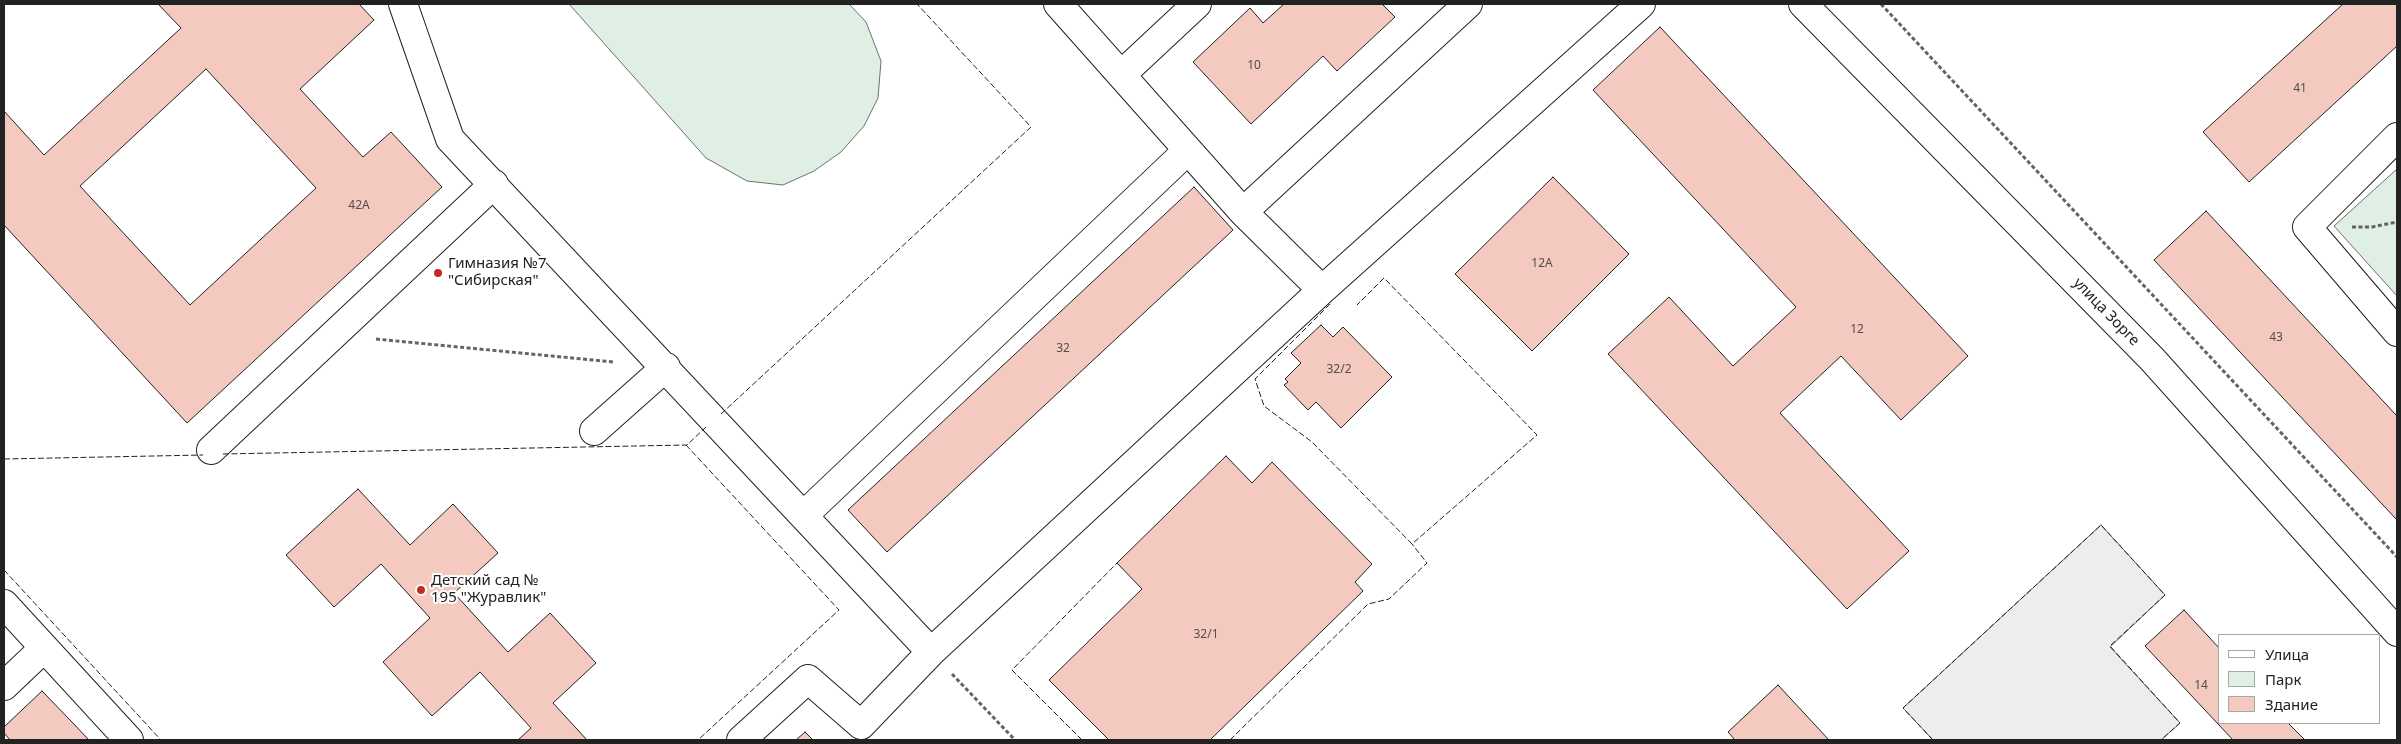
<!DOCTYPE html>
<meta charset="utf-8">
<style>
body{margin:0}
#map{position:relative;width:2401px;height:744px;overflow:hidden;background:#fff;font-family:"Noto Sans",sans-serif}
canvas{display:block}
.frame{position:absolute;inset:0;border:5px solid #222;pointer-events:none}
.legend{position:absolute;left:2218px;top:634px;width:162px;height:90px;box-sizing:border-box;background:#fff;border:1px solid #a7a7a7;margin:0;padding:6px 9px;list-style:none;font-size:15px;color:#222}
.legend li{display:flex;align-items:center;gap:10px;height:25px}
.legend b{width:25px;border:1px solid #a7a7a7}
</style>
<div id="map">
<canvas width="2401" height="744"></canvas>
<div class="frame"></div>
<ul class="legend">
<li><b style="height:6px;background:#fff"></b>Улица</li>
<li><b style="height:14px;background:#e0efe3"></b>Парк</li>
<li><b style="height:14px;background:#f3c9c0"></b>Здание</li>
</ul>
</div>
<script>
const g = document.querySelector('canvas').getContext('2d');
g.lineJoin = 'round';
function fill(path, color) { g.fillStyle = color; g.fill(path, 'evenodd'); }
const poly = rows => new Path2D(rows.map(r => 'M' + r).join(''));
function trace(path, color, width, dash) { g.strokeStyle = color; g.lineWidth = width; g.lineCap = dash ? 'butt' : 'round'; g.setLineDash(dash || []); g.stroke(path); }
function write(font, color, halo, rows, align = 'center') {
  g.font = font + ' "Noto Sans",sans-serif'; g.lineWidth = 4; g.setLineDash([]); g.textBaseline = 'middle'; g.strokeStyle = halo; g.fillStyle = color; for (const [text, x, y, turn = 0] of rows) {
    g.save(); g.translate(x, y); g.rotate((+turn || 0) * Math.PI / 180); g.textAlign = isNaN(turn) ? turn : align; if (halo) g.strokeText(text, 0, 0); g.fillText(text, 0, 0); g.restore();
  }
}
const green = poly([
 [569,4,849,4,866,22,881,61,878,98,864,126,841,152,814,171,783,185,747,181,706,158,569,4],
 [2397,169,2397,296,2334,226,2397,169]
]);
fill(green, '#e0efe3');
trace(green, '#6f6f6f', 1);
const parking = poly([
 [2101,525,2165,595,2110,647,2180,723,2161,740,1933,740,1903,708,2101,525]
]);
fill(parking, '#ededed');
trace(parking, '#6f6f6f', 1);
const building = poly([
 [158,4,359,4,374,20,300,89,363,157,391,132,442,187,187,423,4,225,4,111,44,155,181,28,158,4],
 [206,69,316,188,190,305,80,186,206,69],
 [1284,4,1382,4,1395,17,1337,71,1323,56,1251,124,1193,62,1250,8,1263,23,1284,4],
 [2343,4,2397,4,2397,46,2249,182,2203,132,2343,4],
 [1660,27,1968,356,1901,420,1841,356,1780,413,1909,551,1847,609,1608,354,1669,297,1733,366,1796,307,1593,90,1660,27],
 [1553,177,1629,254,1532,351,1455,274,1553,177],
 [1194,187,1233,230,887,552,848,510,1194,187],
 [2206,211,2397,416,2397,520,2154,260,2206,211],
 [1321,325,1333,337,1343,327,1392,377,1341,428,1316,402,1308,410,1284,385,1288,382,1285,379,1301,363,1291,353,1321,325],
 [1226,456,1252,483,1272,462,1372,564,1355,582,1363,591,1210,740,1109,740,1049,680,1142,589,1117,563,1226,456],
 [358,489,410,545,453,504,498,553,454,593,508,652,550,613,596,663,553,703,587,740,518,740,531,728,480,672,432,716,383,662,430,618,381,564,334,607,286,555,358,489],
 [2184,610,2220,649,2220,723,2288,723,2305,740,2233,740,2145,646,2184,610],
 [1778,685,1829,740,1735,740,1728,732,1778,685],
 [42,691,70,720,89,740,10,740,4,733,4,727,42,691],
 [805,732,813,740,796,740,805,732]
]);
fill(building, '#f3c9c0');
trace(building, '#222', 1);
const minor = poly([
 [403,4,450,139,931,652],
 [1058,4,1243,212,1322,290],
 [1803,4,2152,359,2397,632],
 [1121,75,1197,4],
 [2397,137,2307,227,2397,332],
 [1243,212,1468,4],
 [594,431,666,367],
 [211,450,494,184],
 [804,515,1187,151],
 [4,604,129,740],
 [4,686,44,648],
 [741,740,808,679,861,725,931,652,1322,290,1641,4]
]);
trace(minor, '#222', 30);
trace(poly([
 [1881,4,2397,557],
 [2352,227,2372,227,2397,222],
 [376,339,614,362],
 [952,674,1015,740]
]), '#646464', 3, [4, 2.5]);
trace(minor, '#fff', 28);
trace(poly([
 [1330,304,1255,379,1264,406,1312,442,1412,544,1537,435,1384,278,1357,305],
 [721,414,1031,127,917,4],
 [686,445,839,610,698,740],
 [223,454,687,445,706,427],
 [4,459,203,455],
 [4,570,161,740],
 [1082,740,1012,670,1117,563],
 [1230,740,1368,604,1389,599,1427,563,1412,544],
 [1933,740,1903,708,2101,525,2165,595,2110,646,2180,723,2161,740]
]), '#222', 1, [6, 2.5]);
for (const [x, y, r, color] of [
 [438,273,5,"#c62828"],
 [421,590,5,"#c62828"]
]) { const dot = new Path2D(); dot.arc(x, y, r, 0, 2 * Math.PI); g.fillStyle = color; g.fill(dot); trace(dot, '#fff', 2); }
write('12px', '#564c4a', null, [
 ["10",1254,66],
 ["41",2300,89],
 ["42А",359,206],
 ["12А",1542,264],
 ["12",1857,330],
 ["43",2276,338],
 ["32",1063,349],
 ["32/2",1339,370],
 ["32/1",1206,635],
 ["14",2201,686]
]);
write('15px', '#222', '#fff', [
 ["Гимназия №7",448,264],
 ["\"Сибирская\"",448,281],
 ["Детский сад №",431,581],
 ["195 \"Журавлик\"",431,598]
], 'left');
write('15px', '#222', '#fff', [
 ["улица Зорге",2106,312,46]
]);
</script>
